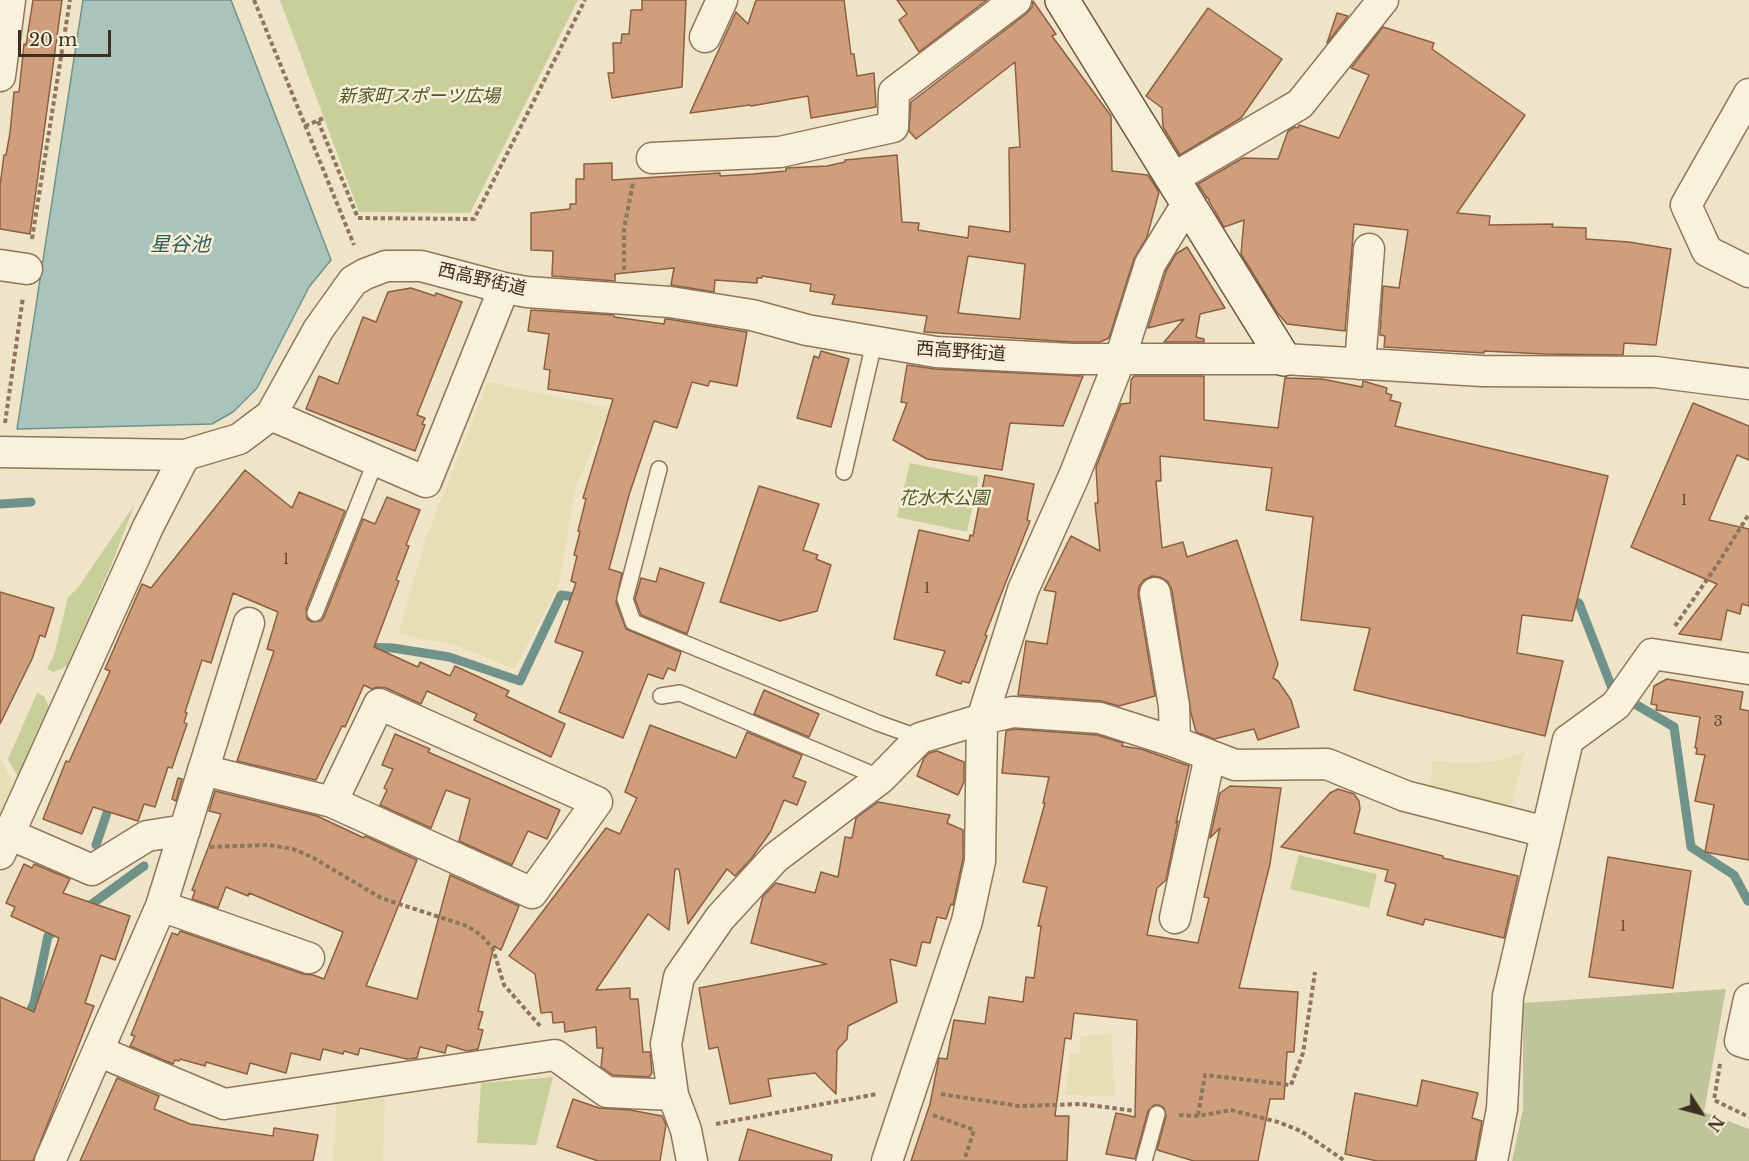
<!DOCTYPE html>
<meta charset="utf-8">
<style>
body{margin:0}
#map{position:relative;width:1749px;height:1161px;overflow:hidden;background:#f0e4c8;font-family:"Libre Baskerville",serif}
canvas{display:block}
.north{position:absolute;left:1671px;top:1083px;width:60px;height:60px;-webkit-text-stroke:4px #f7eed8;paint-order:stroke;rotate:126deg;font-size:16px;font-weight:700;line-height:24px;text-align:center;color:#3d2e20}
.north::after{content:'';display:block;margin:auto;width:21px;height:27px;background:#3d2e20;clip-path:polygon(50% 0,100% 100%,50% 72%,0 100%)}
.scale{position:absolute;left:18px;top:30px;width:93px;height:27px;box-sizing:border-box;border:3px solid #3d2e20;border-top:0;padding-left:8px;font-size:18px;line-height:21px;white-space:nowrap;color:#3d2e20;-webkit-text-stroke:4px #f7eed8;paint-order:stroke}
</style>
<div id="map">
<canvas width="1749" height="1161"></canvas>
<div class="north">N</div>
<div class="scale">20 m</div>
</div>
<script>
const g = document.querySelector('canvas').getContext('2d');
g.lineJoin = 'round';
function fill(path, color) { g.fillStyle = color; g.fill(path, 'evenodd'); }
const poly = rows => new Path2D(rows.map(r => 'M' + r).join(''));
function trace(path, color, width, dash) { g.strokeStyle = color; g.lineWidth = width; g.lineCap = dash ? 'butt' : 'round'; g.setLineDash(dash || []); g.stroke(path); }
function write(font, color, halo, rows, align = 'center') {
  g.font = font + ' "Libre Baskerville","Noto Sans JP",serif'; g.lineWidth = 5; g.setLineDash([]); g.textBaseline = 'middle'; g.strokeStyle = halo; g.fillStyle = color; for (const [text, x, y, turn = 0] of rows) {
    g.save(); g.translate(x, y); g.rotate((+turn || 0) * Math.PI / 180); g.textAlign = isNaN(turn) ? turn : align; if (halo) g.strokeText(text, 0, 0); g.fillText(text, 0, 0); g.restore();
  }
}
fill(poly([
 [488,382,610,408,576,486,558,588,514,669,455,645,398,634,426,538],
 [1525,752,1510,811,1429,788,1433,761,1461,763,1493,762],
 [0,757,13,784,0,814],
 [1111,1034,1115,1096,1065,1095,1071,1053,1079,1053,1081,1036],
 [385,1093,383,1161,333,1161,337,1100]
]), '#e6deb5');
fill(poly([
 [280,0,578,0,470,213,359,212],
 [910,463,979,477,967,532,897,517],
 [135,504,112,563,67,666,54,672,47,669,54,655,68,597,77,589],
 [37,693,44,696,49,707,18,777,8,759],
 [1299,855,1377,874,1369,908,1290,889],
 [553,1077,536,1145,477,1143,481,1083]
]), '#c9cf9b');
fill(poly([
 [1726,989,1704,1112,1749,1129,1749,1161,1512,1161,1523,1109,1523,1003]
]), '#bfc49a');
const water = poly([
 [83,0,231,0,331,260,309,287,257,388,233,412,212,424,17,429,83,0]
]);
fill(water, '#a9c4bc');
trace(water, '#6f938a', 1.5);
trace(poly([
 [0,504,31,502],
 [1567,599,1579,603,1612,688],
 [364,647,393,648,449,657,520,681,561,595,582,598],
 [1635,704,1674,727,1691,847,1734,875,1748,901],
 [96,845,111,801],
 [85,909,144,866],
 [25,1022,34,1003,48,936,59,928]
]), '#6f938a', 9);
const building = poly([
 [33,0,62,0,30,234,0,229,0,186,4,155,6,155,10,133,14,92,19,92,24,44,26,45,33,0],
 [642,0,686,0,682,87,612,98,608,73,614,73,613,43,621,43,622,34,629,34,631,10,642,10,642,0],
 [756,0,844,0,851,54,854,54,857,76,874,73,876,107,811,118,808,96,751,106,750,105,690,113,736,12,748,24,756,0],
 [897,0,987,0,919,52,899,20,907,14,897,0],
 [1033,1,1056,34,1052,36,1111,116,1112,171,1148,175,1159,192,1147,237,1134,259,1109,338,1100,342,1072,342,924,332,927,316,832,304,835,295,810,291,811,284,762,276,762,278,757,278,757,283,715,280,714,292,671,285,674,268,615,274,615,281,552,276,553,251,531,250,531,213,570,209,570,204,576,204,576,179,584,179,584,164,612,163,612,180,720,173,720,176,753,174,786,171,786,168,827,166,845,162,845,160,897,155,902,222,919,223,918,230,968,238,969,226,1010,232,1009,148,1020,147,1015,62,916,139,909,131,911,102,1026,14,1032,7,1033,1],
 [968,256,1025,264,1020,319,958,313,968,256],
 [1208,8,1282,59,1241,118,1180,155,1163,127,1162,108,1146,96,1208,8],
 [1337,13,1348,16,1327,43,1337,13],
 [1383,27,1434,43,1432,49,1525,115,1457,213,1490,216,1489,225,1553,224,1552,227,1586,228,1586,239,1629,242,1671,249,1656,345,1624,343,1623,355,1544,354,1484,351,1484,353,1384,347,1385,336,1380,335,1383,286,1399,288,1408,230,1354,224,1345,331,1287,324,1276,311,1241,254,1244,220,1224,227,1209,201,1209,199,1207,198,1198,184,1243,158,1278,159,1288,131,1295,127,1298,128,1299,125,1339,138,1369,75,1351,68,1383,27],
 [1187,247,1225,308,1200,314,1196,337,1204,339,1204,342,1164,342,1184,319,1148,328,1166,271,1176,254,1187,247],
 [411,288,435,296,436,293,462,302,417,415,425,418,422,424,425,425,415,451,306,409,319,376,338,384,363,317,376,322,388,292,411,288],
 [531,310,614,315,614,317,664,324,665,319,668,319,747,332,737,386,710,381,708,386,692,382,677,428,654,421,629,495,609,569,622,573,616,602,626,629,681,652,675,671,668,668,663,679,648,674,623,738,559,712,583,652,555,642,576,583,571,581,577,556,574,555,580,532,578,531,586,499,583,498,613,399,548,389,550,370,544,369,549,334,528,331,531,310],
 [821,351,849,359,831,427,797,418,814,356,819,358,821,351],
 [907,365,935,369,1083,376,1063,426,1010,423,1002,470,927,459,893,440,907,403,901,402,907,365],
 [1134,376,1204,376,1204,420,1278,428,1285,378,1322,379,1362,387,1363,381,1387,388,1386,393,1392,395,1390,400,1401,403,1395,426,1608,476,1572,621,1522,615,1517,653,1563,661,1545,736,1354,690,1370,628,1301,620,1313,517,1266,510,1272,468,1160,456,1161,481,1156,481,1162,548,1183,542,1187,557,1237,540,1278,664,1273,678,1278,681,1291,700,1299,727,1258,740,1254,729,1214,739,1196,732,1191,713,1172,590,1168,582,1160,577,1152,576,1144,580,1139,586,1138,595,1155,696,1119,706,1101,701,1018,695,1026,641,1047,644,1056,592,1044,590,1071,536,1100,551,1095,503,1098,503,1096,467,1121,404,1130,403,1131,380,1134,376],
 [1693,403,1749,426,1749,460,1737,455,1709,520,1749,529,1749,606,1742,604,1740,614,1727,610,1721,640,1679,634,1717,584,1631,547,1693,403],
 [245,470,292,508,299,492,345,511,306,609,307,619,312,622,321,621,324,617,363,519,375,524,387,497,420,510,406,545,409,546,396,580,399,581,374,647,418,667,420,662,450,676,455,666,509,691,506,696,565,724,551,757,474,720,477,714,427,691,421,704,386,688,378,687,372,689,364,685,345,727,342,726,316,780,237,761,274,651,267,649,278,612,233,593,211,663,202,660,185,712,187,713,184,722,187,724,172,768,168,767,155,807,144,804,138,821,93,807,82,834,43,819,66,761,69,762,110,671,105,669,142,584,151,588,245,470],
 [985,475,1034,484,1027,520,1030,521,985,635,987,636,969,683,962,681,961,684,936,675,945,651,894,639,919,530,969,541,970,535,973,536,985,475],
 [759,486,819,504,803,550,818,555,816,559,831,565,817,611,780,621,720,602,759,486],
 [660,568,704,583,687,634,641,615,635,599,641,578,656,582,660,568],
 [0,592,54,608,45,637,40,635,32,659,0,724,0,592],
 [1667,679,1743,692,1740,709,1749,711,1749,860,1705,852,1714,805,1695,801,1705,755,1696,754,1697,748,1695,748,1700,717,1656,710,1657,705,1651,704,1654,686,1667,679],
 [764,690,819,714,809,737,754,714,764,690],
 [650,725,736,758,747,732,802,755,793,777,806,782,797,805,784,800,771,831,751,859,735,876,727,869,688,924,679,869,675,869,669,930,648,914,596,990,630,988,630,999,638,999,643,1052,650,1052,652,1073,649,1077,613,1075,601,1067,603,1048,597,1048,596,1027,565,1032,564,1022,553,1023,552,1012,541,1013,535,974,509,956,606,828,620,834,637,798,625,792,650,725],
 [1014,729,1097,735,1123,743,1122,746,1141,749,1189,766,1176,823,1178,821,1166,880,1157,888,1147,935,1198,943,1209,898,1204,897,1220,828,1210,838,1220,793,1230,786,1281,788,1270,864,1239,988,1298,992,1294,1052,1287,1052,1284,1099,1270,1099,1258,1161,1194,1161,1157,1150,1166,1116,1164,1108,1159,1105,1154,1105,1148,1111,1135,1159,1106,1154,1116,1113,1135,1117,1137,1020,1074,1013,1071,1039,1065,1038,1055,1116,1069,1116,1067,1161,911,1161,930,1104,939,1058,947,1059,954,1020,985,1024,989,997,1023,1002,1026,977,1034,978,1041,926,1038,926,1047,887,1023,882,1045,803,1043,803,1049,777,1002,773,1006,731,1014,729],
 [395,734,430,749,428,752,560,810,547,839,528,831,512,865,459,841,470,799,446,790,431,828,380,805,387,790,384,788,393,769,382,765,395,734],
 [937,751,964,762,964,782,958,795,917,776,924,758,929,753,937,751],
 [178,778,182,779,176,801,172,799,178,778],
 [1338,789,1354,794,1359,801,1360,809,1354,833,1443,856,1443,858,1518,876,1504,938,1425,919,1423,925,1387,915,1396,884,1385,881,1388,870,1281,847,1330,793,1338,789],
 [215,791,317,816,364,838,365,836,417,860,366,986,417,999,450,875,519,906,501,950,494,946,478,1011,483,1012,478,1029,483,1030,478,1049,467,1051,447,1045,445,1053,420,1047,417,1058,407,1059,360,1048,358,1055,344,1051,343,1054,323,1049,320,1060,291,1053,286,1073,250,1063,247,1074,206,1062,205,1066,180,1059,179,1061,175,1060,173,1064,130,1046,135,1036,131,1035,172,933,178,935,180,931,303,974,313,975,324,979,343,932,249,893,248,896,226,887,218,908,192,899,195,891,192,890,221,814,209,811,215,791],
 [878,802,950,815,947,823,963,830,963,859,953,905,951,904,946,919,937,917,930,943,922,942,916,966,890,959,897,1002,848,1026,847,1039,837,1050,836,1094,815,1073,768,1079,771,1096,730,1104,718,1047,709,1049,699,988,827,964,751,943,763,896,776,883,815,893,821,872,838,877,845,837,852,838,856,818,878,802],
 [1608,857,1691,871,1673,988,1589,977,1608,857],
 [24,864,32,868,34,864,70,879,63,893,130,916,115,960,101,955,85,1003,94,1006,33,1161,0,1161,0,997,34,1012,59,938,11,916,15,907,6,903,24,864],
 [117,1078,159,1096,154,1109,190,1124,273,1136,274,1128,318,1135,313,1161,80,1161,117,1078],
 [1422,1080,1478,1093,1472,1118,1482,1121,1475,1161,1377,1161,1345,1154,1355,1093,1417,1106,1422,1080],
 [573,1099,599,1108,630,1110,662,1116,666,1125,660,1161,598,1161,557,1147,573,1099],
 [748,1129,832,1155,831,1161,739,1161,748,1129]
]);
fill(building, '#cf9f7d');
trace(building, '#8d5f41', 1.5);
const lane = poly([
 [659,469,625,599,633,622,878,723,920,738],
 [844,472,874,343],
 [315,613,376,460],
 [661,696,680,693,881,778],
 [1144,1161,1157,1114]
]);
const street = poly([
 [705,37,722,0],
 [0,76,10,0],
 [1749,94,1686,205,1707,251,1749,272],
 [652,158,780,152,893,127,894,92,1016,0],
 [1172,179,1300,104,1383,0],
 [0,265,27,269],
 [1360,364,1369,249],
 [271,415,426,482,504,288],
 [0,452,185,455,239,439,271,415,318,330,353,281,365,274,386,266,421,266,504,288,527,292,670,302,752,315,807,330,936,352,1072,359,1284,359,1482,371,1655,372,1749,384],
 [1155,593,1174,706,1175,742],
 [203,770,332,802,532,893,597,802,379,704,332,802],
 [9,834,92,870,147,836,185,830],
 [0,854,148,527,185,455],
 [161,906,309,958],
 [1175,918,1210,756],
 [1749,999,1740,1041,1749,1044],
 [98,1051,224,1104,555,1055,607,1092,673,1095],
 [50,1161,161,906,249,623],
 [692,1161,686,1130,673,1095,666,1044,679,977,720,918,775,858,881,778,920,738,982,719,1013,712,1100,718,1175,742,1235,765,1327,764,1405,796,1546,832],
 [887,1161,967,921,980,861,982,719,1023,590,1074,476,1120,359,1150,264,1187,204],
 [1492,1161,1502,1109,1508,996,1568,740,1616,705,1652,654,1749,669]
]);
const secondary = poly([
 [1062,0,1284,359]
]);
trace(lane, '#8d765c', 18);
trace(street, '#8d765c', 33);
trace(secondary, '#6f573f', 36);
trace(poly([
 [254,0,354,245],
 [318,121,358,218,474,219,585,0],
 [305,126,324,118],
 [32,239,70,0],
 [624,270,624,229,633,183],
 [5,423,23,297],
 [1675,626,1717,565,1749,514],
 [210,847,269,845,293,849,312,857,381,898,467,926,481,935,493,949,504,985,541,1027],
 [1720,1064,1714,1100,1749,1117],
 [941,1094,1019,1106,1081,1104,1136,1111],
 [933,1115,974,1130,964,1161],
 [1179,1115,1198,1116,1231,1110,1278,1122,1301,1131,1345,1161],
 [1198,1115,1205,1075,1291,1085,1303,1053,1315,972],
 [716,1124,877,1094]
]), '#8d765c', 4, [4.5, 3]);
trace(lane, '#faf1dc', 15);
trace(street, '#faf1dc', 30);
trace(secondary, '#faf1dc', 33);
write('15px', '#624a37', null, [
 ["1",1684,501],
 ["1",286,560],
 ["1",927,589],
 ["3",1718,722],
 ["1",1623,927]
]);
write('italic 18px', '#4d5a26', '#f7eed8', [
 ["新家町スポーツ広場",419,97],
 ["花水木公園",944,499]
]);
write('18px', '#3d2e20', '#f7eed8', [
 ["西高野街道",482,280,13],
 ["西高野街道",961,352,4]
]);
write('italic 20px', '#2f5d5a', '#f7eed8', [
 ["星谷池",180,245]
]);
</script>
